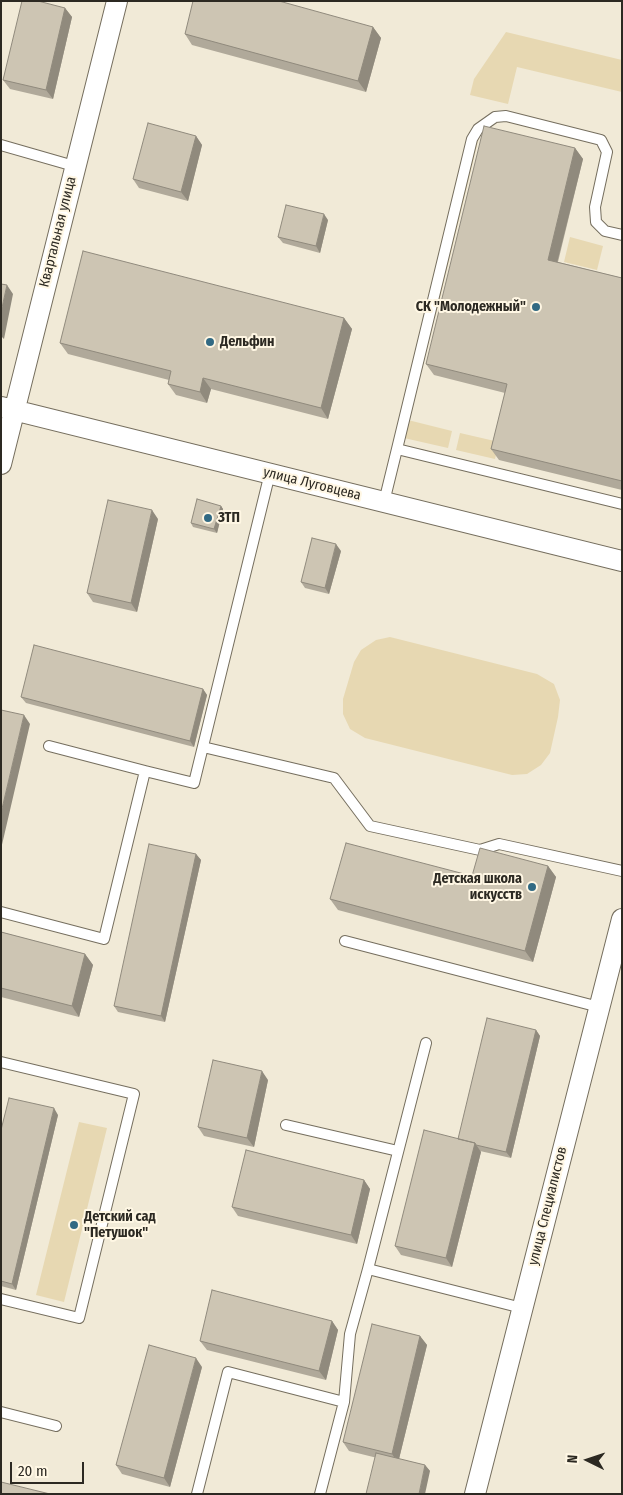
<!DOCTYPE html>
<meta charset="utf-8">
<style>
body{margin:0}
#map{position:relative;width:623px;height:1495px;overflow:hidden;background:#f1ead7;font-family:"Fira Sans Condensed",sans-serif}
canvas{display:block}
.frame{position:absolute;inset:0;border:2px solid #2c2922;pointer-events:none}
.north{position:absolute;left:563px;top:1435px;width:50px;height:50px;-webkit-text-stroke:4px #fff7e4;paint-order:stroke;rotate:274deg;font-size:14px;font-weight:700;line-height:20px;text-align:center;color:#2c2922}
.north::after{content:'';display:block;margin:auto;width:18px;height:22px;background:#2c2922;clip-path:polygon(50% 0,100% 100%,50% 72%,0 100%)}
.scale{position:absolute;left:10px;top:1462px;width:74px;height:22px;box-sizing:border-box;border:2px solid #2c2922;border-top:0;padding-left:6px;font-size:15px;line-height:18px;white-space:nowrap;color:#2c2922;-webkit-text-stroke:4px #fff7e4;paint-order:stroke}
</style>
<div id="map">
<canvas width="623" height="1495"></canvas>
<div class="frame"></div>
<div class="north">N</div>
<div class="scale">20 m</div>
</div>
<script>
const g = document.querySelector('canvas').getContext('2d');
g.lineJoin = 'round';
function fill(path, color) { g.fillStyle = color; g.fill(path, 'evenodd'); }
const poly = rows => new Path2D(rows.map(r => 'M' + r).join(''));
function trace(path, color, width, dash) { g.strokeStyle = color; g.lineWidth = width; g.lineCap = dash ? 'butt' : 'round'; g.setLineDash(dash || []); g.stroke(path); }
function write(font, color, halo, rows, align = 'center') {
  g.font = font + ' "Fira Sans Condensed",sans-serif'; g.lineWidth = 4; g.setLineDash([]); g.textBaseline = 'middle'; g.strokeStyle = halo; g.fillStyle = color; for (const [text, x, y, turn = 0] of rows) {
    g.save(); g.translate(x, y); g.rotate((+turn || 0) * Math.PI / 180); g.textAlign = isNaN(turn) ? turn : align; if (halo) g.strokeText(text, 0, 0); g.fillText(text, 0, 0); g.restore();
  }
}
fill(poly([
 [506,32,622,60,622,92,517,67,508,104,470,95,474,79],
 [480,133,435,318,432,317,473,146],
 [570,237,603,246,597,270,564,262],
 [408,420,452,431,448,448,404,438],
 [460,433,499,442,495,459,456,450],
 [390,637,537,674,554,684,560,700,558,717,550,753,541,765,527,774,512,775,365,738,350,729,343,714,343,699,354,662,361,650,376,640],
 [79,1122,107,1128,64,1302,36,1295]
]), '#e7d8b2');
const service = poly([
 [1,145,74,166],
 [622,235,605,231,596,222,595,207,607,152,601,140,506,116,495,117,478,129,472,139,397,449,622,504],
 [384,502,397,449],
 [49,746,145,771],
 [203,747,334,778,370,826,480,850,499,844,622,871],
 [1,912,104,939,145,771,194,783,270,473],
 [345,941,599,1007],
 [1,1062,134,1094,79,1318,1,1299],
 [286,1125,398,1151],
 [368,1269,426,1043],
 [1,1412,56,1426],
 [197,1494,228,1372,344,1402],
 [320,1494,344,1402,350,1334,368,1269,522,1308]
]);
const minor = poly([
 [1,407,622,561],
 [1,464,117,1],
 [475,1494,622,919]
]);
trace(service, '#756e5e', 12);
trace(minor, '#756e5e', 22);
trace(service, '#fff', 10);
trace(minor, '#fff', 20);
fill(poly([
 [65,8,72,17,53,99,10,89,3,80],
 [373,27,381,38,366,92,192,45,185,34],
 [196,136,202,145,188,201,139,188,133,179],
 [575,148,583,159,558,262,622,278,622,490,499,460,491,449,505,393,434,375,426,364],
 [328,220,320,253,283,243,278,237],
 [344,318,352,329,328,419,211,389,207,403,176,395,168,384,169,380,68,354,60,343],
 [221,506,223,509,217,533,193,527,191,523],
 [158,519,137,612,93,602,87,593],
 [341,551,329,594,305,588,301,582],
 [203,689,207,695,194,747,26,703,21,697],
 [196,854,201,860,165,1022,118,1012,114,1006],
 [548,866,556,877,533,962,338,910,330,899],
 [1,932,85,954,93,965,79,1017,1,997],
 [536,1030,540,1036,511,1158,480,1151,481,1152,452,1267,401,1255,395,1246,458,1139],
 [268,1080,254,1147,204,1136,198,1127],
 [58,1115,16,1290,1,1286,1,1130],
 [364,1180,370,1189,357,1244,238,1216,232,1207],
 [332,1321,338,1330,326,1380,207,1350,200,1341],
 [420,1336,427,1345,399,1459,425,1465,430,1471,349,1451,343,1442],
 [202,1367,170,1487,122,1474,116,1465]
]), '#b0a99a');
fill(poly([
 [65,8,72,17,53,99,46,90],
 [373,27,381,38,366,92,358,81],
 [196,136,202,145,188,201,181,192],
 [575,148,583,159,555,271,548,260],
 [324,214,328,220,320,253,316,246],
 [7,285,13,294,4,339,1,336,1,312],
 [344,318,352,329,328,419,321,408],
 [203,378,211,389,207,403,200,392],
 [221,506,223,509,217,533,214,529],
 [152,510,158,519,137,612,131,603],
 [336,544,341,551,329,594,325,588],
 [203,689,207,695,194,747,190,741],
 [24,715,30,724,1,849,1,813],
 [196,854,201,860,165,1022,161,1016],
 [548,866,556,877,533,962,525,951],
 [85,954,93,965,79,1017,72,1006],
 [536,1030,540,1036,511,1158,506,1152],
 [262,1071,268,1080,254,1147,247,1138],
 [54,1108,58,1115,16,1290,12,1284],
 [475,1143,481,1152,452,1267,446,1258],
 [364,1180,370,1189,357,1244,351,1235],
 [332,1321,338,1330,326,1380,319,1371],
 [420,1336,427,1345,398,1463,392,1454],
 [196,1358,202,1367,170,1487,164,1478],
 [425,1465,430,1471,425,1494,419,1494]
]), '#908a7d');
const building = poly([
 [22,1,38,1,65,8,46,90,3,80,22,1],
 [193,1,279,1,373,27,358,81,185,34,193,1],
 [148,123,196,136,181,192,133,179,148,123],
 [484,126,575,148,548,260,622,278,622,481,491,449,507,384,426,364,484,126],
 [286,205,324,214,316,246,278,237,286,205],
 [83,251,344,318,321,408,203,378,200,392,168,384,171,371,60,343,83,251],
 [1,284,7,285,1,312,1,284],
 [197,499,221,506,214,529,191,523,197,499],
 [108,500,152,510,131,603,87,593,108,500],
 [312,538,336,544,325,588,301,582,312,538],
 [34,645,203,689,190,741,21,697,34,645],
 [1,710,24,715,1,813,1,710],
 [346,843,472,876,480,848,548,866,525,951,330,899,346,843],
 [149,844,196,854,161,1016,114,1006,149,844],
 [1,932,85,954,72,1006,1,988,1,932],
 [487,1018,536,1030,506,1152,476,1145,475,1143,458,1139,487,1018],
 [213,1060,262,1071,247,1138,198,1127,213,1060],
 [9,1098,54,1108,12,1284,1,1281,1,1130,9,1098],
 [424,1130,475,1143,446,1258,395,1246,424,1130],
 [246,1150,364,1180,351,1235,232,1207,246,1150],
 [212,1290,332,1321,319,1371,200,1341,212,1290],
 [372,1324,420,1336,392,1454,343,1442,372,1324],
 [149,1345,196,1358,164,1478,116,1465,149,1345],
 [376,1453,425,1465,419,1494,366,1494,376,1453],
 [1,1482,50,1494,1,1494,1,1482]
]);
fill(building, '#cdc5b3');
trace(building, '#908a7d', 1);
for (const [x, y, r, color] of [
 [536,307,5,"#316983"],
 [210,342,5,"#316983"],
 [208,518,5,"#316983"],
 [532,887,5,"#316983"],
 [74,1225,5,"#316983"]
]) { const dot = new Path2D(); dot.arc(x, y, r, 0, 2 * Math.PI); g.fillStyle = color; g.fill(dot); trace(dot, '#fff7e4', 2); }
write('14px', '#2c2922', '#fff7e4', [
 ["Квартальная улица",58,232,-76],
 ["улица Луговцева",312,484,14],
 ["улица Специалистов",548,1206,-76]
]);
write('bold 14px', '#2c2922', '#fff7e4', [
 ["СК \"Молодежный\"",526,307,"right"],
 ["Дельфин",220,342],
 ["ЗТП",218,518],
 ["Детская школа",522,879,"right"],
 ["искусств",522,895,"right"],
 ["Детский сад",84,1217],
 ["\"Петушок\"",84,1233]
], 'left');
</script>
